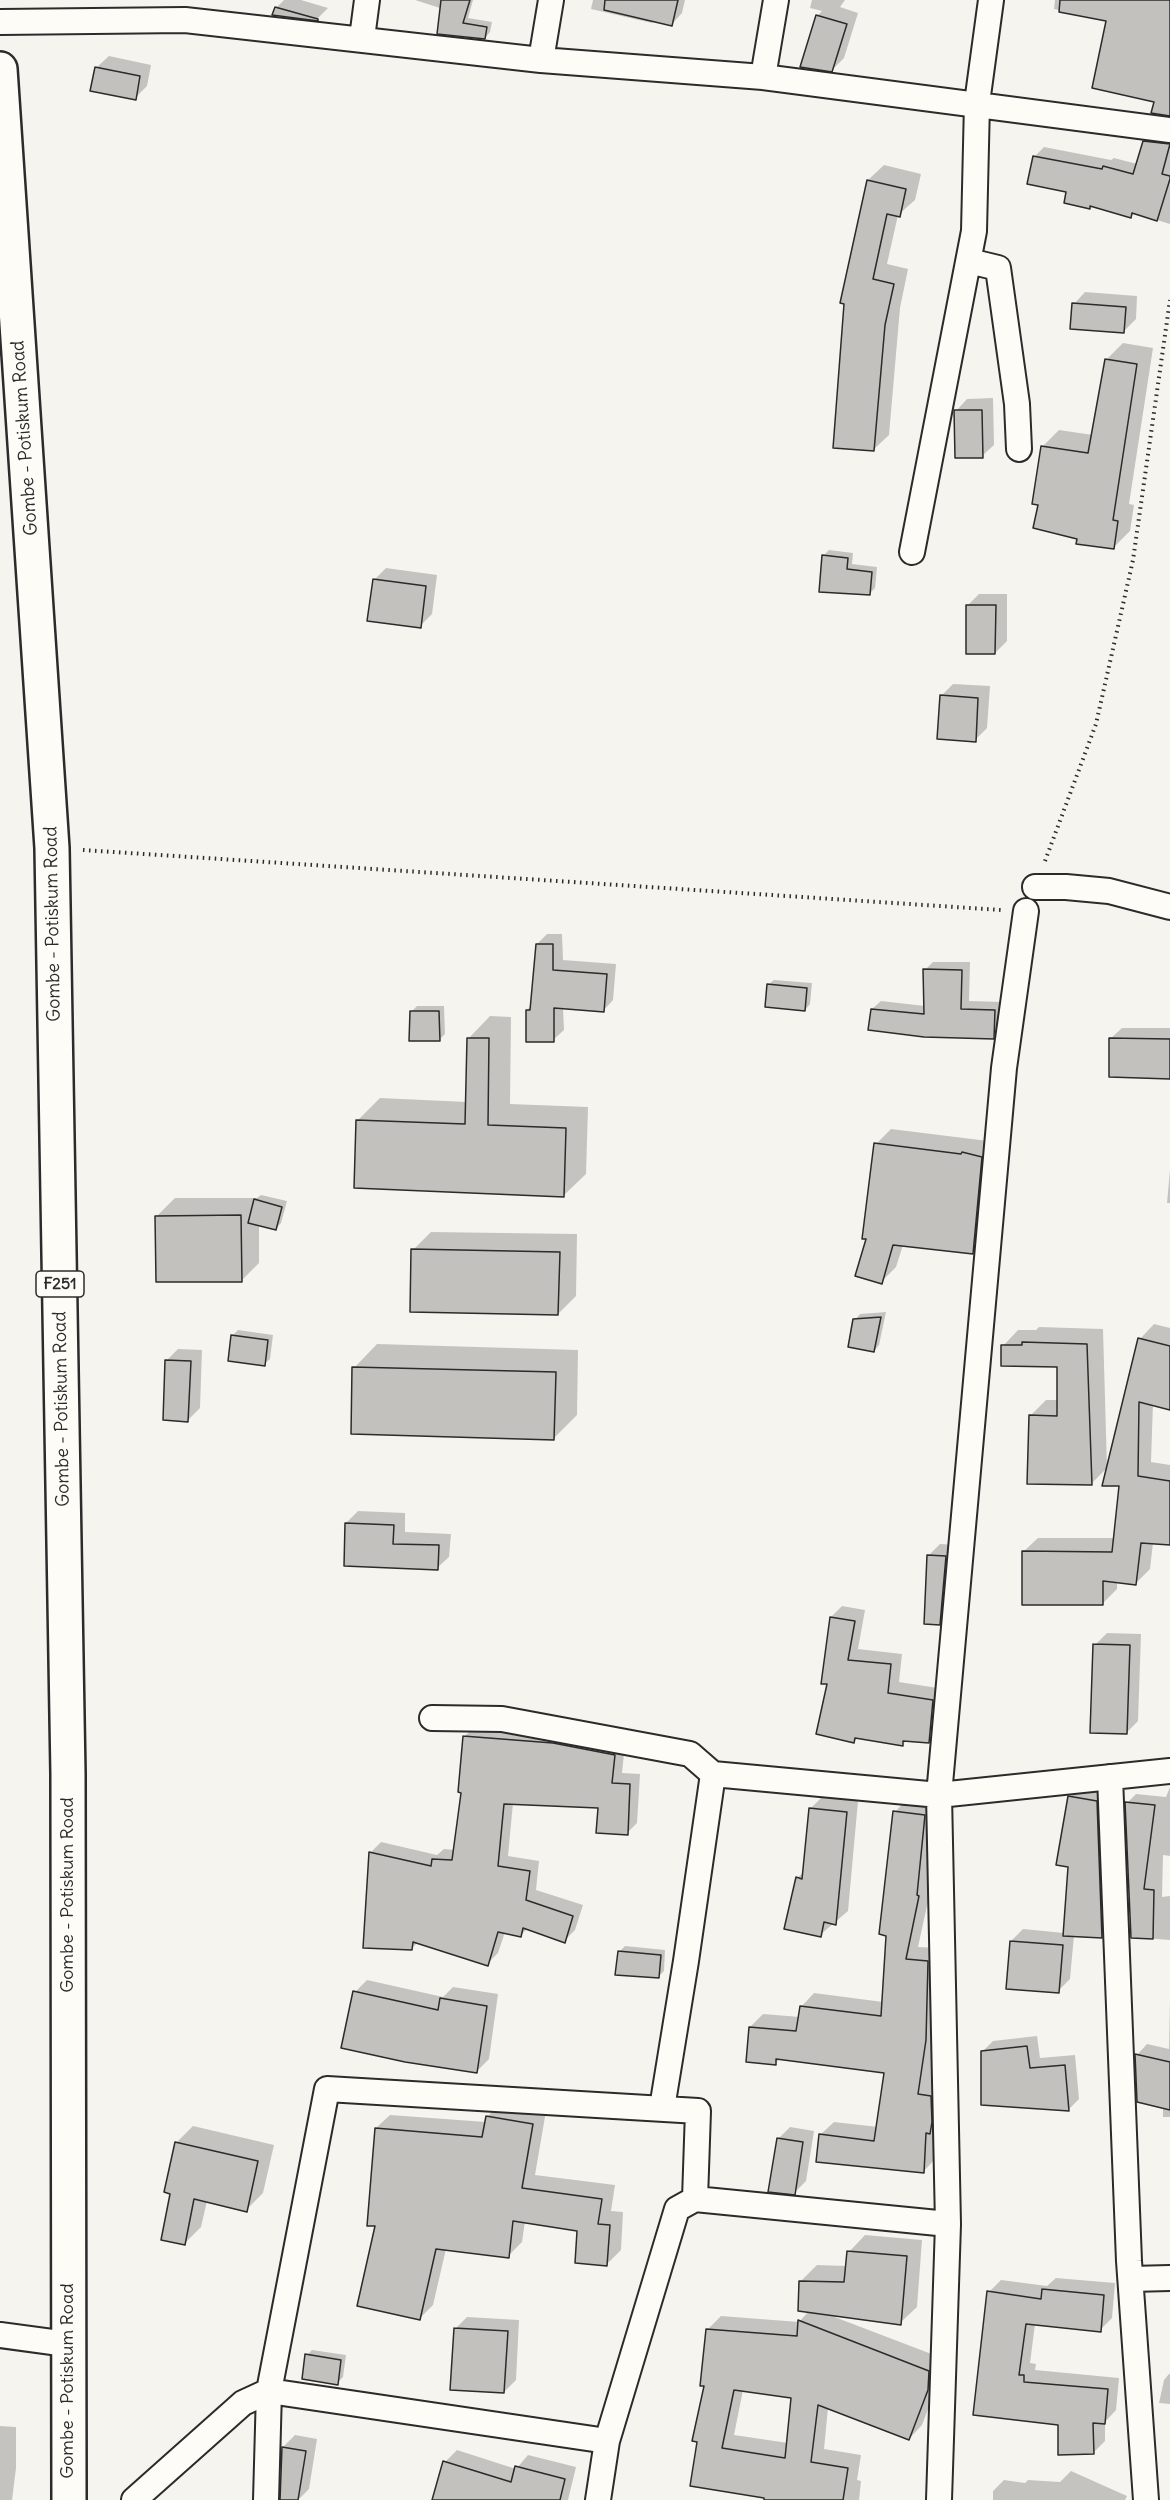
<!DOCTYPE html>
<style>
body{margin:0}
canvas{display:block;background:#f5f4ef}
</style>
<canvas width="1170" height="2500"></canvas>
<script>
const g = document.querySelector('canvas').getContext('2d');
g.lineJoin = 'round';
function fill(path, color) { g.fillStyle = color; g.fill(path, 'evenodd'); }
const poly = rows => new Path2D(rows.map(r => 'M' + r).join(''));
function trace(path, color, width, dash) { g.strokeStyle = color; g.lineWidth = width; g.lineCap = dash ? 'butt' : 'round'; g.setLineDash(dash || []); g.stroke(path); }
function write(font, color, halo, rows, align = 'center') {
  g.font = font + ' Delius,sans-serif'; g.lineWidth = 4.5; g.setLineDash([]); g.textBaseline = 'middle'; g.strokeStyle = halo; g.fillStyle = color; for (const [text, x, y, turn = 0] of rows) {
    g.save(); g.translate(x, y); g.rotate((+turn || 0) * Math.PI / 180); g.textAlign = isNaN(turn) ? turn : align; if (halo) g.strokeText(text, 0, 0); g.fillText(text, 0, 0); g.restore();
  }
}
fill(poly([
 [284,0,301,0,328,8,317,19,276,8],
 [415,0,473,0,468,18,492,22,490,32,485,38,440,8],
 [593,0,685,0,682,13,672,24,655,20,652,23,591,9],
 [812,0,845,0,840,7,858,13,844,58,832,70,817,16,822,11,810,8],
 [1055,0,1170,0,1170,115,1156,101,1108,20,1054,9],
 [109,56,151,65,147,86,135,98,97,67],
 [1154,132,1170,134,1170,224,1134,213,1131,216,1091,205,1089,207,1068,191,1034,157,1044,147,1111,160,1114,158,1137,164,1144,142],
 [884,165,921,174,915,200,898,215,887,264,908,269,900,308,889,435,873,450,868,180],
 [1085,292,1137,296,1136,319,1124,331,1074,304],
 [1123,343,1153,348,1129,504,1134,505,1130,531,1113,548,1079,538,1040,503,1043,446,1059,430,1093,435,1106,360],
 [993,398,994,445,982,456,956,411,967,399],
 [829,550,853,553,852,564,877,567,875,588,869,594,823,556],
 [386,568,437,575,432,614,420,626,374,580],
 [979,594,1007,594,1007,641,995,653,967,606],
 [953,684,990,686,987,728,975,740,941,696],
 [547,934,562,934,563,960,616,964,613,1000,603,1011,563,1008,564,1030,553,1040,527,1010,532,1005,537,944],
 [933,962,970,962,969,1001,1002,1002,1001,1029,993,1037,872,1009,881,1001,925,1006,925,970],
 [774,980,812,983,810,1004,805,1010,768,985],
 [417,1006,444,1006,445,1034,439,1040,411,1012],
 [490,1016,511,1017,510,1104,588,1107,586,1174,563,1196,358,1120,380,1098,467,1102,468,1039],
 [1122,1028,1170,1028,1170,1077,1111,1038],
 [891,1129,996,1142,987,1238,972,1253,903,1245,896,1267,881,1282,868,1238,876,1144],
 [1170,1170,1170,1203,1167,1203],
 [261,1195,287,1201,281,1223,275,1229,259,1225,259,1263,241,1281,157,1216,175,1198,257,1198],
 [431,1232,577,1234,576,1296,558,1314,413,1250],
 [886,1312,879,1345,874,1351,855,1320,860,1314],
 [1154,1324,1170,1328,1170,1408,1153,1403,1151,1462,1170,1465,1170,1544,1153,1543,1150,1569,1136,1583,1117,1581,1117,1589,1103,1603,1023,1552,1038,1538,1115,1538,1140,1339],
 [1039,1327,1103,1329,1107,1468,1091,1484,1031,1415,1046,1400,1059,1400,1058,1366,1003,1346,1018,1330,1036,1330],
 [238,1330,273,1335,270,1359,264,1364,232,1336],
 [377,1344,578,1350,577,1415,553,1439,354,1368],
 [178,1349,202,1350,200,1408,188,1420,166,1361],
 [358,1511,405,1513,405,1532,451,1534,449,1557,437,1568,346,1523],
 [940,1544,957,1545,951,1612,939,1624,928,1556],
 [842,1606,865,1610,858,1649,902,1654,899,1682,944,1689,940,1730,929,1741,907,1740,902,1745,858,1737,854,1742,829,1683,831,1617],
 [1107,1633,1141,1634,1138,1721,1126,1733,1095,1645],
 [475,1726,625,1744,622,1773,640,1774,637,1823,627,1833,600,1807,513,1803,508,1856,539,1861,536,1890,583,1905,575,1930,564,1941,528,1928,521,1935,505,1932,498,1953,487,1964,418,1942,412,1948,370,1853,381,1842,437,1855,444,1849,455,1850,462,1792,464,1737],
 [1080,1787,1106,1792,1111,1926,1101,1936,1074,1935,1070,1979,1058,1991,1011,1941,1023,1929,1064,1933,1070,1866,1070,1797],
 [1170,1787,1170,1856,1163,1855,1162,1897,1170,1896,1170,1940,1132,1937,1127,1803,1136,1794,1166,1797],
 [822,1797,858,1801,848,1911,820,1935,797,1878,804,1872,810,1809],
 [908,1798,938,1802,932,1883,918,1947,941,1948,938,2026,931,2081,944,2083,936,2158,923,2172,820,2135,834,2122,878,2127,885,2072,780,2058,775,2064,750,2027,763,2014,800,2017,801,2007,814,1993,883,2002,895,1812],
 [625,1946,665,1950,664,1971,658,1977,619,1952],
 [367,1980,443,1997,453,1987,498,1994,489,2059,477,2071,355,1992],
 [1170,1999,1170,2117,1163,2117,1163,2107,1137,2055,1147,2044,1169,2049],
 [1037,2036,1040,2058,1075,2055,1079,2099,1068,2110,982,2052,993,2041],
 [501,2103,546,2111,535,2175,615,2185,611,2211,623,2212,621,2250,607,2264,579,2230,525,2221,522,2242,508,2256,446,2249,433,2305,419,2319,377,2225,376,2128,390,2115,486,2122,487,2117],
 [193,2126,274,2145,263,2193,246,2210,207,2201,201,2227,184,2244,172,2192,176,2143],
 [790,2127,814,2131,806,2181,794,2193,778,2139],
 [865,2235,922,2240,917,2307,900,2323,832,2316,942,2358,941,2375,922,2425,909,2439,828,2408,824,2449,861,2455,857,2480,861,2481,859,2500,765,2500,766,2497,692,2485,706,2385,708,2329,721,2316,799,2322,809,2311,801,2281,817,2265,847,2266,849,2252],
 [743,2390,793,2397,788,2443,734,2435],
 [1056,2278,1115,2283,1112,2318,1100,2330,1035,2324,1030,2363,1036,2364,1035,2370,1119,2378,1116,2410,1105,2422,1105,2441,1093,2453,1059,2423,975,2413,989,2292,1001,2280,1047,2286],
 [467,2317,519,2320,516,2380,504,2392,455,2329],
 [312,2350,346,2355,343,2377,337,2383,307,2355],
 [1169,2374,1170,2374,1170,2404,1159,2403,1164,2380],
 [0,2426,16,2427,16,2468,12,2500,0,2500],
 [295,2435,317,2439,309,2489,298,2500,292,2500,283,2447],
 [457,2450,516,2469,528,2455,576,2467,568,2500,433,2500,445,2462],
 [1071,2471,1127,2496,1125,2500,993,2500,993,2491,1004,2480,1025,2483,1028,2480,1060,2482]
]), '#0003');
const building = poly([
 [441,0,470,0,463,23,487,27,485,39,437,34,441,0],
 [605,0,678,0,672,26,604,10,605,0],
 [1060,0,1170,0,1170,116,1151,113,1154,102,1092,88,1106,21,1059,12,1060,0],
 [275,7,318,19,318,21,272,15,275,7],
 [816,15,847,24,832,72,800,67,816,15],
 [95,67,140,76,136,100,90,91,95,67],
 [1143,141,1170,144,1162,174,1170,176,1170,179,1157,221,1132,213,1131,218,1090,206,1090,209,1064,203,1066,192,1027,184,1033,156,1102,169,1103,166,1133,174,1143,141],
 [867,180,906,189,900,217,887,214,873,279,894,284,885,325,874,451,833,448,844,304,840,303,867,180],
 [1072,303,1126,307,1124,333,1070,329,1072,303],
 [1105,359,1137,364,1113,520,1118,521,1114,549,1076,544,1077,539,1033,528,1038,505,1032,504,1041,446,1088,453,1105,359],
 [954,410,982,410,983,458,955,458,954,410],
 [822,555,848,558,847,569,872,572,870,595,819,592,822,555],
 [373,579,426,586,421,628,367,621,373,579],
 [966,605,996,605,995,654,966,654,966,605],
 [940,695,978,698,976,742,937,739,940,695],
 [536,944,553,944,553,970,607,974,604,1012,554,1008,554,1042,526,1042,526,1010,530,1010,536,944],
 [923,969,962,970,961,1009,995,1010,994,1039,924,1037,868,1030,871,1009,924,1014,923,969],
 [767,984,807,988,805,1011,765,1007,767,984],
 [410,1011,439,1011,440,1041,409,1041,410,1011],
 [467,1038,489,1038,488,1125,566,1128,564,1197,354,1188,356,1120,465,1124,467,1038],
 [1109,1038,1170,1039,1170,1079,1109,1077,1109,1038],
 [874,1143,961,1154,962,1152,982,1157,973,1254,893,1245,882,1284,855,1276,866,1239,862,1239,874,1143],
 [254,1199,282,1207,276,1230,248,1223,254,1199],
 [241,1215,242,1282,156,1282,155,1216,241,1215],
 [411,1249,560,1252,558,1315,410,1312,411,1249],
 [881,1317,874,1352,848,1347,853,1319,881,1317],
 [231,1335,268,1340,265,1366,228,1361,231,1335],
 [1138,1338,1170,1346,1170,1410,1139,1402,1138,1476,1170,1481,1170,1545,1141,1543,1136,1585,1103,1581,1103,1605,1022,1605,1022,1551,1112,1552,1119,1486,1102,1486,1138,1338],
 [1022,1342,1087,1344,1092,1485,1027,1484,1029,1415,1057,1416,1057,1367,1001,1366,1001,1345,1022,1345,1022,1342],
 [165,1360,191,1361,188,1422,163,1420,165,1360],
 [352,1367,556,1372,554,1440,351,1434,352,1367],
 [345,1523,394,1525,393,1544,439,1545,438,1570,344,1566,345,1523],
 [927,1555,946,1556,940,1625,924,1624,927,1555],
 [830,1617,855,1621,848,1660,891,1664,888,1693,933,1700,929,1743,903,1741,903,1746,855,1738,854,1743,816,1734,827,1684,821,1684,830,1617],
 [1093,1644,1130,1645,1127,1734,1090,1733,1093,1644],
 [463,1736,553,1743,615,1755,612,1783,630,1784,628,1835,596,1833,598,1808,504,1804,498,1866,530,1871,526,1900,573,1916,565,1943,523,1928,521,1937,498,1932,488,1966,413,1942,412,1950,363,1948,369,1852,431,1866,432,1859,452,1860,461,1793,458,1792,463,1736],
 [1068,1796,1097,1801,1102,1938,1063,1936,1068,1867,1056,1865,1068,1796],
 [1125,1802,1155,1805,1144,1889,1154,1890,1153,1939,1131,1938,1125,1802],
 [809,1808,847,1812,836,1925,824,1922,821,1937,784,1929,796,1877,802,1879,809,1808],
 [893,1811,925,1815,917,1895,919,1896,906,1959,928,1961,926,2040,918,2094,931,2096,932,2122,930,2134,926,2133,924,2173,816,2162,819,2134,874,2141,884,2073,776,2059,776,2065,746,2062,749,2027,796,2031,800,2006,881,2016,886,1936,879,1934,893,1811],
 [1010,1941,1063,1945,1059,1993,1006,1989,1010,1941],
 [618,1951,661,1955,659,1978,615,1975,618,1951],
 [353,1991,438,2010,440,1998,487,2006,477,2073,405,2062,341,2048,353,1991],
 [1027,2046,1030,2068,1065,2065,1069,2111,981,2105,981,2051,1027,2046],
 [1135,2054,1170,2062,1170,2110,1137,2102,1135,2054],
 [486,2116,533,2124,522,2188,602,2199,598,2224,610,2225,607,2266,575,2263,577,2231,513,2221,509,2258,436,2249,420,2320,357,2306,375,2226,367,2226,375,2128,482,2137,486,2116],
 [777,2138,803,2142,795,2195,768,2192,777,2138],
 [175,2142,258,2161,247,2212,194,2199,185,2245,161,2240,170,2194,164,2192,175,2142],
 [847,2251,907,2256,901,2325,798,2311,799,2281,844,2282,847,2251],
 [1042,2289,1104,2295,1101,2332,1026,2324,1019,2375,1024,2375,1024,2382,1108,2389,1105,2424,1093,2423,1094,2454,1058,2455,1058,2425,973,2415,987,2291,1041,2299,1042,2289],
 [798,2320,929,2371,928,2390,909,2440,818,2405,811,2462,848,2468,843,2500,764,2500,764,2498,690,2486,697,2442,692,2441,704,2386,700,2386,706,2329,797,2336,798,2320],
 [734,2390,791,2398,785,2458,722,2448,734,2390],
 [454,2328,508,2331,504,2393,450,2390,454,2328],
 [305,2354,341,2360,338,2385,302,2379,305,2354],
 [282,2447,306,2451,298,2500,280,2500,282,2447],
 [443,2461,511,2482,515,2466,565,2479,560,2500,432,2500,443,2461]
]);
fill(building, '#c2c1be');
trace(building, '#2b2b2b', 1.5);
const street = poly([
 [0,22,185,20,541,60,763,77,1170,130],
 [362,38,367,0],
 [541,60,551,0],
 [763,77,776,0],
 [969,261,998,268,1017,404,1019,449],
 [912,552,974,231,977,103,991,0],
 [1035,887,1066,887,1109,891,1170,907],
 [432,1718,502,1719,690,1754,713,1774,939,1795,1170,1771],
 [1110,1777,1129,2261,1146,2500],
 [662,2108,686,1961,713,1774],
 [1131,2279,1170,2278],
 [0,2335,67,2344],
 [134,2500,243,2403,269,2391,607,2441],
 [266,2500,269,2391,327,2089,698,2111,695,2199],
 [598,2500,607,2441,677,2209,695,2199,948,2224],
 [939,2500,948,2224,939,1795,1004,1068,1026,911]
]);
const primary = poly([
 [0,69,52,848,68,1774,69,2500]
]);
trace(street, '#2b2b2b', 28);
trace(primary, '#2b2b2b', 38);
trace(poly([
 [83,850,1001,910],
 [1045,861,1096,724,1133,560,1170,300]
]), '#2b2b2b', 4, [1.5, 4.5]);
trace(street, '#fdfcf7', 24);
trace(primary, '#fdfcf7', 33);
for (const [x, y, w] of [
 [60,1284,48]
]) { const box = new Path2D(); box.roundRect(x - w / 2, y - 13, w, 26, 4.5); g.fillStyle = '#fdfcf7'; g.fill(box); trace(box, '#2b2b2b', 1.5); }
write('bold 16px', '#2b2b2b', null, [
 ["F251",60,1284]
]);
write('18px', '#2b2b2b', '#fdfcf7', [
 ["Gombe - Potiskum Road",25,438,-94],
 ["Gombe - Potiskum Road",53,924,-91],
 ["Gombe - Potiskum Road",62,1409,-91],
 ["Gombe - Potiskum Road",68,1895,-90],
 ["Gombe - Potiskum Road",68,2381,-90]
]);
</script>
